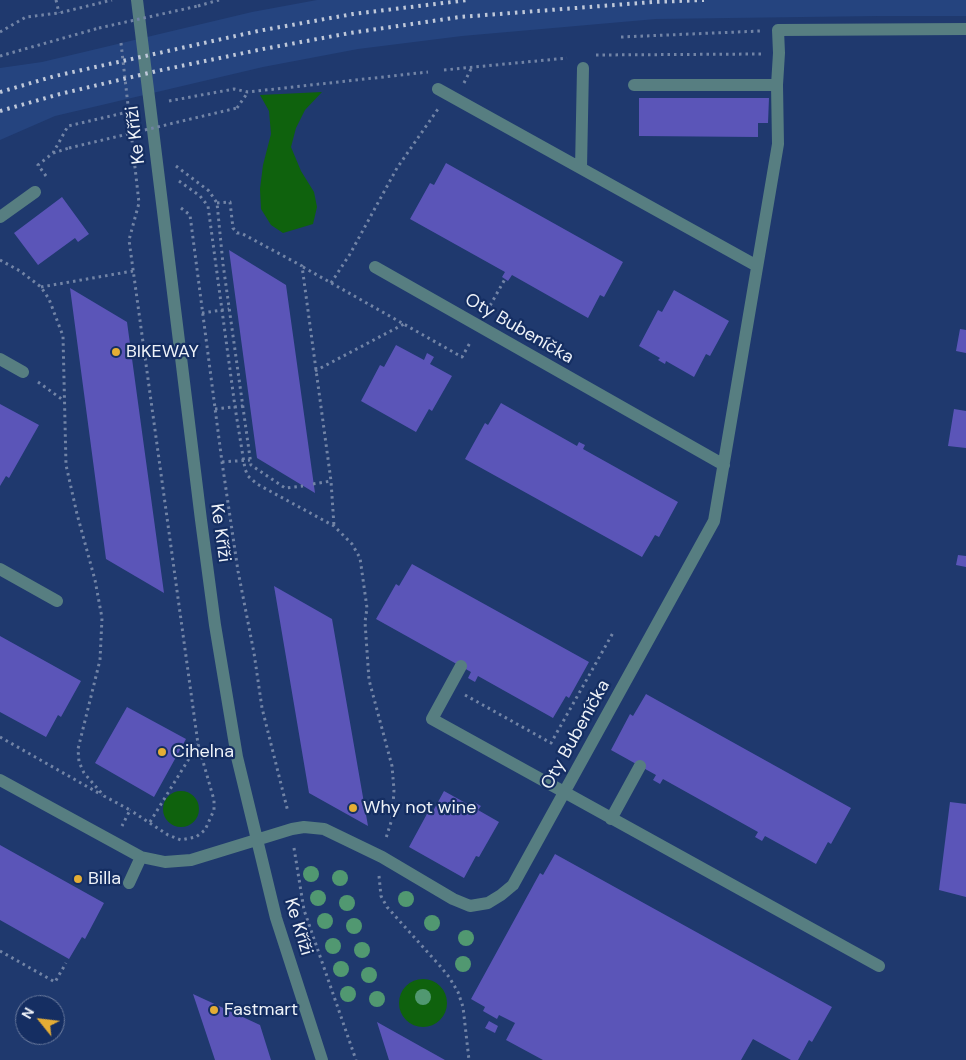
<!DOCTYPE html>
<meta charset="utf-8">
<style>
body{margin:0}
#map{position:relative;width:966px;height:1060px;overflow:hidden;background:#1f396e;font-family:"DM Sans",sans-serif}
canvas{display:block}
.north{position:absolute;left:15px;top:995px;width:50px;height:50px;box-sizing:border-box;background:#152e62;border:1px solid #6c7c9e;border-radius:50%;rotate:299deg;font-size:14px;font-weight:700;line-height:20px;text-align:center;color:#eef2f8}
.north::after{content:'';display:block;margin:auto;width:18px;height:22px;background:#e4ad35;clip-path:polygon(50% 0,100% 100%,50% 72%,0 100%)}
</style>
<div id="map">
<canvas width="966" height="1060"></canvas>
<div class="north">N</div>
</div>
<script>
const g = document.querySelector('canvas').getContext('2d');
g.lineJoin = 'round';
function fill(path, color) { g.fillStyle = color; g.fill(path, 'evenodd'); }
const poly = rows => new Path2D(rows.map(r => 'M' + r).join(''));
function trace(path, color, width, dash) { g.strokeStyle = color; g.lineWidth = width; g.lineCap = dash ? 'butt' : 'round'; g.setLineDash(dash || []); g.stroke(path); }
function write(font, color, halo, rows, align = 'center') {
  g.font = font + ' "DM Sans",sans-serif'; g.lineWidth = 4.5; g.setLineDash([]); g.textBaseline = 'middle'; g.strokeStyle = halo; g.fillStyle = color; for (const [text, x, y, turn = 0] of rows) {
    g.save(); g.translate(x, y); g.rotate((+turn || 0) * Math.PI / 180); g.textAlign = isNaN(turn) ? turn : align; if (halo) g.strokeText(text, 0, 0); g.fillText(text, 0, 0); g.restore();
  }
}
fill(poly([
 [317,0,966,0,966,16,878,16,656,19,462,36,358,49,263,67,55,116,0,140,0,68,42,62,252,12]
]), '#25447f');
fill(poly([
 [322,92,305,110,296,128,291,147,301,171,314,192,317,207,313,224,283,233,271,225,261,209,260,189,263,165,271,134,269,111,260,95],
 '163 809a18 18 0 1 1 36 0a18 18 0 1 1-36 0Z',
 '399 1003a24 24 0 1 1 48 0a24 24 0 1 1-48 0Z'
]), '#0f620d');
fill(poly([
 [639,98,769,98,768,123,758,123,758,137,639,136],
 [446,163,623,262,604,297,600,295,588,318,512,275,508,281,502,277,505,272,410,219,430,183,434,185],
 [62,197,89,234,78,242,75,238,38,265,14,233],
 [229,250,286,285,315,493,257,458],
 [70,288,127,322,164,593,106,559],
 [674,290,729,321,710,356,706,354,694,377,666,361,665,364,658,360,660,358,639,346,658,310,662,312],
 [960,329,966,330,966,353,956,351],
 [396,345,424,360,427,353,434,357,430,364,452,376,432,411,429,409,416,432,361,401,380,365,384,367],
 [501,403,577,446,579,442,585,445,583,449,678,502,659,537,655,535,642,557,465,459,485,423,488,425],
 [0,404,39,425,9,478,6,476,0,486],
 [954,409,966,411,966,448,948,446],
 [958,555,966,556,966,567,956,565],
 [412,564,589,662,569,698,566,696,553,718,478,676,475,682,468,678,471,672,376,619,396,584,399,586],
 [274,586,332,619,368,826,309,793],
 [0,636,81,681,61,717,58,715,46,737,0,712],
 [646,694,851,808,831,844,828,842,816,864,765,836,762,841,755,837,758,832,663,779,660,784,653,780,656,775,611,750,630,714,633,716],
 [127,707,186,739,154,797,95,763],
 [444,791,471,806,474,802,481,806,478,810,499,822,479,857,476,856,464,878,409,847,428,812,432,813],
 [950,802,966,804,966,897,939,890],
 [0,845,104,903,85,939,82,937,69,959,0,920],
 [555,854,832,1007,812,1042,809,1040,798,1060,791,1060,753,1039,741,1060,543,1060,506,1040,515,1023,499,1015,497,1019,483,1011,485,1007,471,999,540,873,543,875],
 [193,994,260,1025,271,1060,215,1060],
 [489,1021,498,1026,495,1033,485,1028],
 [377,1022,445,1060,389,1060]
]), '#5b55b8');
trace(poly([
 [56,0,59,13],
 [198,6,219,0],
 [0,32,26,17,59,13,112,0],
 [621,37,760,31],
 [121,43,139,203,129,240,198,744,214,800,214,810,205,830,196,837,181,840,168,835,130,810],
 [596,55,762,54],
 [0,56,99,28],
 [444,70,567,58],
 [464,83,472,67],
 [169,101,234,89,248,92,428,72],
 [237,108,248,92],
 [53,153,69,148],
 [176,166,209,191,217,203,223,264,251,465,285,488,303,486],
 [46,176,38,165,53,153,68,126,128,112],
 [179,181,200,196,208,206,235,407,245,469,248,476,257,484,334,526,352,544,360,558,367,608,365,622,369,680,392,766,394,790,392,819,386,838],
 [217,203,230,202,233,228,237,233,241,233,302,266,331,481,334,526],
 [181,208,190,215,222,462,238,571,254,653,262,708,288,812],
 [0,260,20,271,41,287,49,299,63,336,66,465,77,514,95,580,102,618,100,660,78,749,79,762,84,773,104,796,130,810,122,826],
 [303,267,462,357,471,341],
 [331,283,350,254,397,168,438,109],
 [41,287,133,271],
 [487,311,505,279],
 [202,313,229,309],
 [315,371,404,324],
 [38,382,63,400],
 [215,409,243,406],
 [222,462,250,460],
 [313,484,331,481],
 [465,695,551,743,614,631],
 [0,737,102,795],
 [150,822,198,744],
 [294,848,304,910,356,1060],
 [379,876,381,896,387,907,440,966,449,977,458,992,463,1007,469,1060],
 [0,951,55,982,66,963]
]), '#7284a6', 3, [2.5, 4]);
trace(poly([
 [137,0,201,520,215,625,237,757,276,918,322,1060],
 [634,85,777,85],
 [438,89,757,266],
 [581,168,583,68],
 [0,217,35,192],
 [375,267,724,465],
 [0,359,23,372],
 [0,569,57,601],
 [461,666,432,719,879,966],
 [0,780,141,857,165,862,191,860,292,829,304,827,324,829,382,857,453,899,470,906,488,903,501,895,513,885,714,521,778,144,777,85,779,53,778,30,966,29],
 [611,819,640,766],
 [129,883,141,857]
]), '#577e81', 12);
trace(poly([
 [0,92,55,76,258,31,353,14,468,0],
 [0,111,60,94,157,71,263,49,350,33,460,17,653,2,704,0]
]), '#bfc8d9', 4, [2.5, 5]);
trace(poly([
 [99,28,198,6],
 [69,148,237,108]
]), '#7284a6', 3, [2.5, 4]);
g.fillStyle = '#519871';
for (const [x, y] of [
 [311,874],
 [340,878],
 [318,898],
 [406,899],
 [347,903],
 [325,921],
 [432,923],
 [354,926],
 [466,938],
 [333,946],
 [362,950],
 [463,964],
 [341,969],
 [369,975],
 [348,994],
 [423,997],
 [377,999]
]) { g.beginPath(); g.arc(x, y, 8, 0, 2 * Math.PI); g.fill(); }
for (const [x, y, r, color] of [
 [116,352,5,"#e4ad35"],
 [162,752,5,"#e4ad35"],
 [353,808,5,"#e4ad35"],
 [78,879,5,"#e4ad35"],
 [214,1010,5,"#e4ad35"]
]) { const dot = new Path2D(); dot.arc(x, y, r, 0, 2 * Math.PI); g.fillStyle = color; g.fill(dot); trace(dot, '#152e62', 2); }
write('18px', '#eef2f8', '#152e62', [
 ["Ke Kříži",136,135,-97],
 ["Oty Bubeníčka",519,329,30],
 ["Ke Kříži",220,533,82],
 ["Oty Bubeníčka",576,735,-61],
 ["Ke Kříži",298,927,73]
]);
write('18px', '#eef2f8', '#152e62', [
 ["BIKEWAY",126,352],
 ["Cihelna",172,752],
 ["Why not wine",363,808],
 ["Billa",88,879],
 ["Fastmart",224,1010]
], 'left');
</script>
